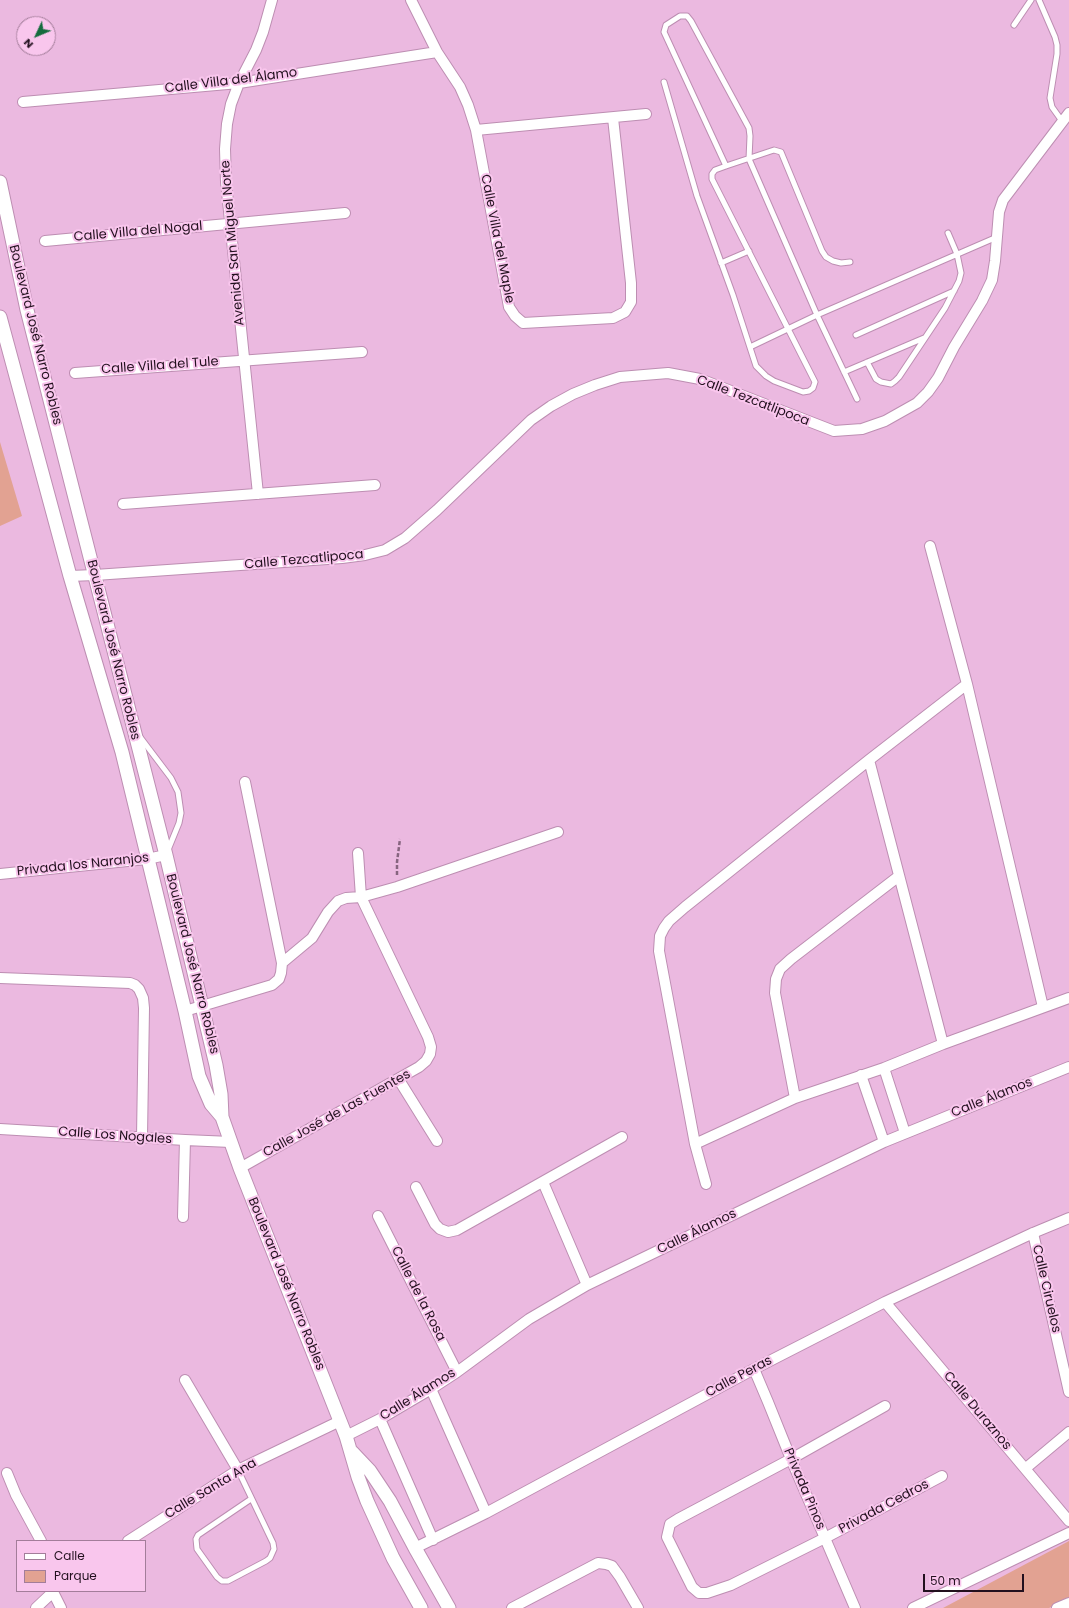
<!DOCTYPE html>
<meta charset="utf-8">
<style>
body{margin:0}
#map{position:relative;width:1069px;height:1608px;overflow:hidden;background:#ebb9e0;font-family:Poppins,sans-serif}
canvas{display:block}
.legend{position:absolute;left:16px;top:1540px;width:130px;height:52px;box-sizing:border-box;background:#f9c6ed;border:1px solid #a37d9a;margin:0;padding:5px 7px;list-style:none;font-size:12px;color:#22101e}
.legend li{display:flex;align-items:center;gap:8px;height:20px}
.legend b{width:20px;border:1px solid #a37d9a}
.north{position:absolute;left:16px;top:16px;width:40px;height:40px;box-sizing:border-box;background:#f9c6ed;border:1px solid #a37d9a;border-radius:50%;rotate:226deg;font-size:11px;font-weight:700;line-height:16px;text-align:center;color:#22101e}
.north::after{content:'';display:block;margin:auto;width:14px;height:18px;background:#156c3e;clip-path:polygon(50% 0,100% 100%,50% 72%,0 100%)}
.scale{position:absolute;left:923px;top:1574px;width:101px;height:18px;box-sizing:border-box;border:2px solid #22101e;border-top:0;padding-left:5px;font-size:12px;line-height:14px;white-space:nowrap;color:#22101e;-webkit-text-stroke:3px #f9c6ed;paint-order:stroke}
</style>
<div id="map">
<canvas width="1069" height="1608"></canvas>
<ul class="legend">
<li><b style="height:5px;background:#fff"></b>Calle</li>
<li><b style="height:11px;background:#e2a292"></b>Parque</li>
</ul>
<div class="north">N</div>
<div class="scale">50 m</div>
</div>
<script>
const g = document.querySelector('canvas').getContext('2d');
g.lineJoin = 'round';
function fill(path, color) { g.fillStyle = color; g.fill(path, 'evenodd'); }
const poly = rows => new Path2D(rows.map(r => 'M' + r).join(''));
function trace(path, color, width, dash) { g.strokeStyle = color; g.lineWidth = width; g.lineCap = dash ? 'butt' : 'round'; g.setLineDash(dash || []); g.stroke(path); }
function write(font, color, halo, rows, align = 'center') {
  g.font = font + ' Poppins,sans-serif'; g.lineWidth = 4; g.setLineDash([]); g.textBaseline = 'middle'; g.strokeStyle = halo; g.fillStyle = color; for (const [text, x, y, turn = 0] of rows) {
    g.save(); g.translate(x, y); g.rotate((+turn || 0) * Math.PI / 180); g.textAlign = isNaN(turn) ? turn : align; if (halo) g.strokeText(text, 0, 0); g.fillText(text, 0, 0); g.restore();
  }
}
fill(poly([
 [0,442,22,516,0,526],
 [1069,1541,1069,1599,1049,1608,943,1608]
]), '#e2a292');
const service = poly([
 [1039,0,1055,37,1057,45,1057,54,1050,98,1052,107,1062,121],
 [1014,25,1031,0],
 [664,82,697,196,733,295,756,366,766,376,774,381,803,392,809,391,813,388,815,382,712,179,712,174,715,170,726,166,774,150,781,152,822,251,826,257,833,261,841,263,850,262],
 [726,166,664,32,666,25,680,16,687,16,691,21,749,128,750,136,749,159,817,315,857,399],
 [721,263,749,251],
 [856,335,954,291],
 [750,347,817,315,997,237],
 [867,362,876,379,881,382,891,384,895,381,899,377,945,308,959,281,961,273,957,254,948,233],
 [844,372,924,338],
 [140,737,171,778,178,792,181,813,179,823,168,850],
 [238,1470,273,1543,274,1549,270,1558,266,1561,228,1581,222,1581,217,1577,197,1549,196,1539,198,1535,251,1499]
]);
const minor = poly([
 [411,0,437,52,460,87,468,105,476,130,509,307,515,316,523,323,613,318,625,312,631,302,631,283,613,118],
 [23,102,239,83,437,52],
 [476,130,646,114],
 [45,241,345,213],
 [75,373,362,352],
 [258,494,226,182,225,149,227,124,231,104,239,83,256,50,263,32,272,0],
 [123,504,375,485],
 [930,546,967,684,1043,1007],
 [70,576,95,575,342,558,365,555,385,550,405,538,437,510,531,420,551,406,573,394,595,385,620,377,668,373,700,379,834,431,862,429,885,421,917,403,928,392,938,378,954,347,982,301,992,280,995,261,999,212,1003,200,1069,113],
 [869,760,943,1044],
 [0,874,147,859,166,855],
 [282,963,312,938,328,912,338,901,346,898,361,897,397,887,558,832],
 [0,978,130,983,135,985,139,989,143,998,144,1008,142,1137],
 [185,1011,272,985,279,979,281,973,282,963,245,782],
 [884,1068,905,1133],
 [861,1075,884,1142],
 [399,1080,437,1141],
 [795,1098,775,993,776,979,780,969,791,959,899,876],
 [0,1129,185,1140,231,1142],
 [695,1144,795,1098,884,1068,943,1044,1069,998],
 [240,1168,419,1067,426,1061,430,1054,431,1047,428,1037,361,897,358,853],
 [543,1182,587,1285],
 [706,1184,695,1144,659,951,660,936,664,928,669,921,685,907,869,760,967,684],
 [416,1187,435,1224,440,1229,448,1232,457,1230,622,1137],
 [378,1216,457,1372],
 [183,1217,185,1140],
 [1033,1233,1069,1392],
 [885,1302,1069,1521],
 [754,1369,768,1402,791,1459,855,1608],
 [185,1380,238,1470],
 [431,1389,486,1513],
 [885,1406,791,1459,678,1519,670,1524,667,1537,692,1587,699,1593,707,1593,731,1585,825,1538,942,1476],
 [380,1419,433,1540],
 [346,1436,380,1419,431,1389,457,1372,529,1319,587,1285,884,1142,1069,1067],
 [1026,1468,1069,1432],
 [7,1473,16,1495,41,1541],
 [128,1541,238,1470,340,1421],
 [415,1548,486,1513,754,1369,885,1302,1033,1233,1069,1218],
 [53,1592,61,1608],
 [36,1608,54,1591],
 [512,1608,598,1563,606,1564,612,1566,620,1577,638,1608],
 [913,1608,1069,1533],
 [1057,1608,1069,1603]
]);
const tertiary = poly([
 [0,182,27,310,166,855,216,1065,221,1094,222,1117,240,1168,346,1436,358,1477,367,1501,393,1558,421,1608],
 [0,317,70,576,122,752,185,1011,199,1076,211,1104,222,1117],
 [352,1452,370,1471,390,1501,415,1548,449,1608]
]);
trace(service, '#bd8eb2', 7);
trace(minor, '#bd8eb2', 12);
trace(tertiary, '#bd8eb2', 15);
trace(poly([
 [397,875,397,862,400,839]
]), '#86647f', 2.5, [4, 2]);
trace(service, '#fff', 5);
trace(minor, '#fff', 10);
trace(tertiary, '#fff', 13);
write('13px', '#22101e', '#f9c6ed', [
 ["Calle Villa del Álamo",231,81,-7],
 ["Calle Villa del Nogal",138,232,-5],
 ["Calle Villa del Maple",497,239,79],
 ["Avenida San Miguel Norte",233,243,-95],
 ["Boulevard José Narro Robles",35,335,76],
 ["Calle Villa del Tule",160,366,-4],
 ["Calle Tezcatlipoca",753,401,21],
 ["Calle Tezcatlipoca",304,560,-5],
 ["Boulevard José Narro Robles",113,650,76],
 ["Privada los Naranjos",83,865,-6],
 ["Boulevard José Narro Robles",192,964,76],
 ["Calle Álamos",992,1098,-22],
 ["Calle José de Las Fuentes",337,1114,-29],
 ["Calle Los Nogales",115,1136,4],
 ["Calle Álamos",697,1232,-26],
 ["Boulevard José Narro Robles",286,1284,68],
 ["Calle Ciruelos",1046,1289,77],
 ["Calle de la Rosa",418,1294,63],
 ["Calle Peras",739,1377,-28],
 ["Calle Álamos",418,1395,-32],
 ["Calle Duraznos",977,1411,50],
 ["Calle Santa Ana",211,1489,-31],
 ["Privada Pinos",804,1489,67],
 ["Privada Cedros",884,1507,-28]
]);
</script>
